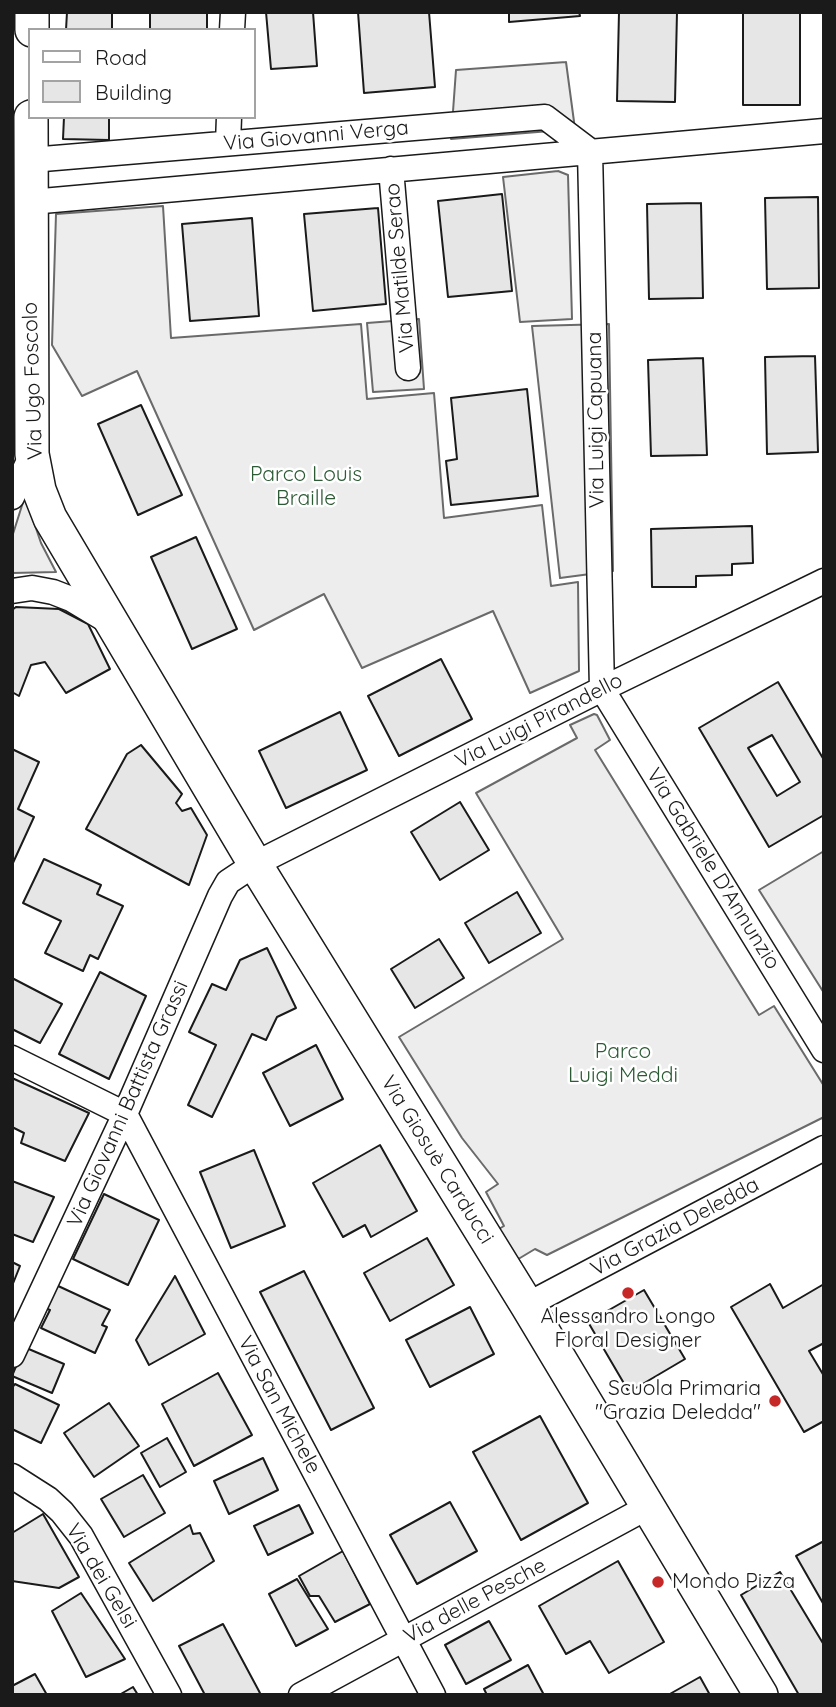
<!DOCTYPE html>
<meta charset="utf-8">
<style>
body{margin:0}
#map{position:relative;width:836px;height:1707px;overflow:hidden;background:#fff;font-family:Quicksand,sans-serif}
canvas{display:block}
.frame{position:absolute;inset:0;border:14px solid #1a1a1a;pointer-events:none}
.legend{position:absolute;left:28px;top:28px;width:228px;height:91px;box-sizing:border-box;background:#fff;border:2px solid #a3a3a3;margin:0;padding:9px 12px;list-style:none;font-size:21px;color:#1a1a1a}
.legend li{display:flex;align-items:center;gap:14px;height:35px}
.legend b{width:35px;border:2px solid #a3a3a3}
</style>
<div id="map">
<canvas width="836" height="1707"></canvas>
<div class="frame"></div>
<ul class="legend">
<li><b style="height:9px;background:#fff"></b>Road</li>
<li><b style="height:19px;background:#e6e6e6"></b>Building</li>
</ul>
</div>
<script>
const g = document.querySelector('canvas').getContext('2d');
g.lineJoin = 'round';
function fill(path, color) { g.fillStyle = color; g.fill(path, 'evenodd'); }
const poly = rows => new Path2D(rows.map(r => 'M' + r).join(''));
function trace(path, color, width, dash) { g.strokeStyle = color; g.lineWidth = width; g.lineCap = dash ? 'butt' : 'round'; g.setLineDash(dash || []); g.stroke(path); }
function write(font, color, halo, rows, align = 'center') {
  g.font = font + ' Quicksand,sans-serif'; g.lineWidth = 5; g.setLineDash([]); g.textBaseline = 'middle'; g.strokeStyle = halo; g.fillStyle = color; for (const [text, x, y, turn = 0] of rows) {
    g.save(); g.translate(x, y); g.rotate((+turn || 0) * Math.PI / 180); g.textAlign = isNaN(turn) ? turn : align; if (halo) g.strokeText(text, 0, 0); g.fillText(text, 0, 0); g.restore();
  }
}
const built = poly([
 [566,62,575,129,451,139,456,70,566,62],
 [558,171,568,175,572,319,520,322,503,177,558,171],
 [163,206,171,338,361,324,367,399,434,393,444,518,542,505,551,586,578,582,579,671,530,693,493,611,362,668,324,594,254,630,137,371,82,396,52,345,56,214,163,206],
 [419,319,424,389,373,392,367,323,419,319],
 [609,324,613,571,560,578,532,326,609,324],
 [25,496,41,543,56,572,12,573,12,537,25,496],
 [594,714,597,715,610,740,595,750,759,1015,774,1006,824,1086,824,1117,547,1255,535,1249,515,1261,497,1230,504,1226,486,1192,498,1184,462,1138,399,1037,563,939,476,793,577,738,570,725,594,714],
 [824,851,824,993,759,890,824,851]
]);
fill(built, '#ededed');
trace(built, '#6a6a6a', 2);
const building = poly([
 [67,12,112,12,112,30,66,30,67,12],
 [150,12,207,12,207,30,150,30,150,12],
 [266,12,313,12,317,66,271,69,266,12],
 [358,12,429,12,435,87,364,93,358,12],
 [509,12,579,12,580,16,509,22,509,12],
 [619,12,677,12,675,102,617,101,619,12],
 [743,12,800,12,800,105,743,105,743,12],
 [64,117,109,117,109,140,63,139,64,117],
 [502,194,512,291,448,297,438,201,502,194],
 [818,197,819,288,767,289,765,198,818,197],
 [701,203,703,298,649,299,647,204,701,203],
 [378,208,386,304,313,311,304,214,378,208],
 [252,218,259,316,190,321,182,224,252,218],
 [815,356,818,452,767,454,765,357,815,356],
 [703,358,707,455,651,456,648,360,703,358],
 [527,389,538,496,451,505,446,461,457,459,451,398,527,389],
 [141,405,182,495,138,515,98,424,141,405],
 [752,526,753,563,732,564,732,575,696,576,696,587,652,587,651,529,752,526],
 [196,537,237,629,192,649,151,557,196,537],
 [16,607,59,609,88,624,110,669,66,693,45,662,31,665,19,696,12,692,12,610,16,607],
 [441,659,472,719,399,756,368,696,441,659],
 [778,682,824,760,824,815,769,847,699,728,778,682],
 [772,735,800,782,777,796,748,748,772,735],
 [340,712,367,770,286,808,259,751,340,712],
 [141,745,182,794,176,803,182,811,191,808,207,835,189,885,86,829,127,754,141,745],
 [12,749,39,762,18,809,34,817,12,865,12,749],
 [460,802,489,850,440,880,411,832,460,802],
 [44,859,101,885,97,894,123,906,98,959,90,955,83,971,45,953,61,921,23,903,44,859],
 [517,892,541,933,489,963,465,923,517,892],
 [439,939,464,978,415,1008,391,969,439,939],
 [267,948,296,1008,277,1017,266,1040,252,1034,212,1117,188,1105,216,1045,189,1032,212,984,226,990,240,960,267,948],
 [100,972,146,996,109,1079,59,1054,100,972],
 [12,978,62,1004,40,1043,12,1029,12,978],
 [316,1045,343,1099,290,1126,263,1073,316,1045],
 [12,1078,89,1113,65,1161,21,1143,24,1133,12,1127,12,1078],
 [380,1145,417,1211,371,1237,365,1225,343,1237,313,1183,380,1145],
 [254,1150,285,1226,231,1248,200,1172,254,1150],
 [12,1181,54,1197,33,1242,12,1234,12,1181],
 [104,1194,159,1220,128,1285,73,1259,104,1194],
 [427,1238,454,1285,390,1321,364,1273,427,1238],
 [12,1262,20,1266,12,1286,12,1262],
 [304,1271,374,1408,331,1430,260,1292,304,1271],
 [175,1276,205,1334,149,1365,136,1340,175,1276],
 [770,1284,783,1308,824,1284,824,1343,809,1351,824,1376,824,1421,804,1432,731,1307,770,1284],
 [56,1285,110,1310,102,1325,107,1327,95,1353,41,1328,50,1310,45,1308,56,1285],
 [644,1290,685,1359,629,1392,588,1322,644,1290],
 [470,1307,494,1354,430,1387,406,1340,470,1307],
 [24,1347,64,1364,52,1393,12,1376,24,1347],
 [218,1373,252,1435,194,1466,162,1404,218,1373],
 [15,1384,59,1405,41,1443,12,1429,12,1388,15,1384],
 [109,1403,139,1446,94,1477,64,1433,109,1403],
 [540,1416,588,1503,521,1540,473,1452,540,1416],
 [167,1438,186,1472,160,1487,141,1453,167,1438],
 [263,1458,278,1490,229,1514,214,1481,263,1458],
 [143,1475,165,1513,124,1537,101,1499,143,1475],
 [450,1502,477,1551,417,1584,390,1535,450,1502],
 [299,1505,313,1533,268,1555,254,1526,299,1505],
 [43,1514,79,1577,59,1588,12,1581,12,1533,43,1514],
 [190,1525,193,1534,200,1533,214,1561,153,1601,129,1563,190,1525],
 [824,1541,824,1605,796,1556,824,1541],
 [343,1551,370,1604,335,1622,319,1596,310,1596,299,1576,343,1551],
 [618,1561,664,1642,609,1673,590,1641,566,1654,539,1606,618,1561],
 [780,1572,824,1645,824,1695,799,1695,741,1595,780,1572],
 [297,1579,328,1629,296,1646,269,1594,297,1579],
 [81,1593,125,1659,86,1677,52,1611,81,1593],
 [489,1621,511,1660,466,1684,445,1645,489,1621],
 [223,1624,260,1693,257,1695,205,1695,179,1646,223,1624],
 [528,1665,544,1695,487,1695,484,1689,528,1665],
 [35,1674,47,1695,12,1695,12,1686,35,1674],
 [700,1677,710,1695,668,1695,700,1677],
 [133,1687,138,1695,119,1695,133,1687]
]);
fill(building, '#e6e6e6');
trace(building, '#1a1a1a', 2);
const street = poly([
 [232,30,233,12],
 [228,143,229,117],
 [590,151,602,689,824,1050],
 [31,160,545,117,590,151],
 [391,169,408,368],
 [31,202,824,131],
 [12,497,32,454],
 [12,591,32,588,53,592,71,599,111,623],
 [12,1058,125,1114],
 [125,1114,433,1695],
 [527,1305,824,1148],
 [12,1355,125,1114,220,896,228,882,255,864,602,689,824,581],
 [12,1476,48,1499,62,1512,81,1536,169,1695],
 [301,1695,648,1507]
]);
const secondary = poly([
 [32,30,32,12],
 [31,117,32,454,39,490,50,518,255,864,527,1305,761,1695]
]);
trace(street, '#1a1a1a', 27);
trace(secondary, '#1a1a1a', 36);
trace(street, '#fff', 24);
trace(secondary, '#fff', 33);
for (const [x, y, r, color] of [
 [628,1293,7,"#c62828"],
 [775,1401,7,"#c62828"],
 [658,1582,7,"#c62828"]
]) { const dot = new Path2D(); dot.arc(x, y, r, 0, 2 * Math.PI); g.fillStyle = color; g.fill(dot); trace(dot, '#fff', 2.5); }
write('21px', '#1a1a1a', '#fff', [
 ["Via Giovanni Verga",316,136,-5],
 ["Via Matilde Serao",400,268,-95],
 ["Via Ugo Foscolo",33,381,-92],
 ["Via Luigi Capuana",596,420,-91],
 ["Via Luigi Pirandello",539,721,-27],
 ["Via Gabriele D'Annunzio",713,869,58],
 ["Via Giovanni Battista Grassi",128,1104,-66],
 ["Via Giosuè Carducci",437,1160,58],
 ["Via Grazia Deledda",675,1227,-28],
 ["Via San Michele",279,1405,62],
 ["Via dei Gelsi",101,1576,59],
 ["Via delle Pesche",475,1601,-28]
]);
write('21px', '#2b5a34', '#fff', [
 ["Parco Louis",306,475],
 ["Braille",306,499],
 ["Parco",623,1052],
 ["Luigi Meddi",623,1076]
]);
write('21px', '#1a1a1a', '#fff', [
 ["Alessandro Longo",628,1317],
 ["Floral Designer",628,1341],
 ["Scuola Primaria",761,1389,"right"],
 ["\"Grazia Deledda\"",761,1413,"right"],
 ["Mondo Pizza",672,1582,"left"]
]);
</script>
